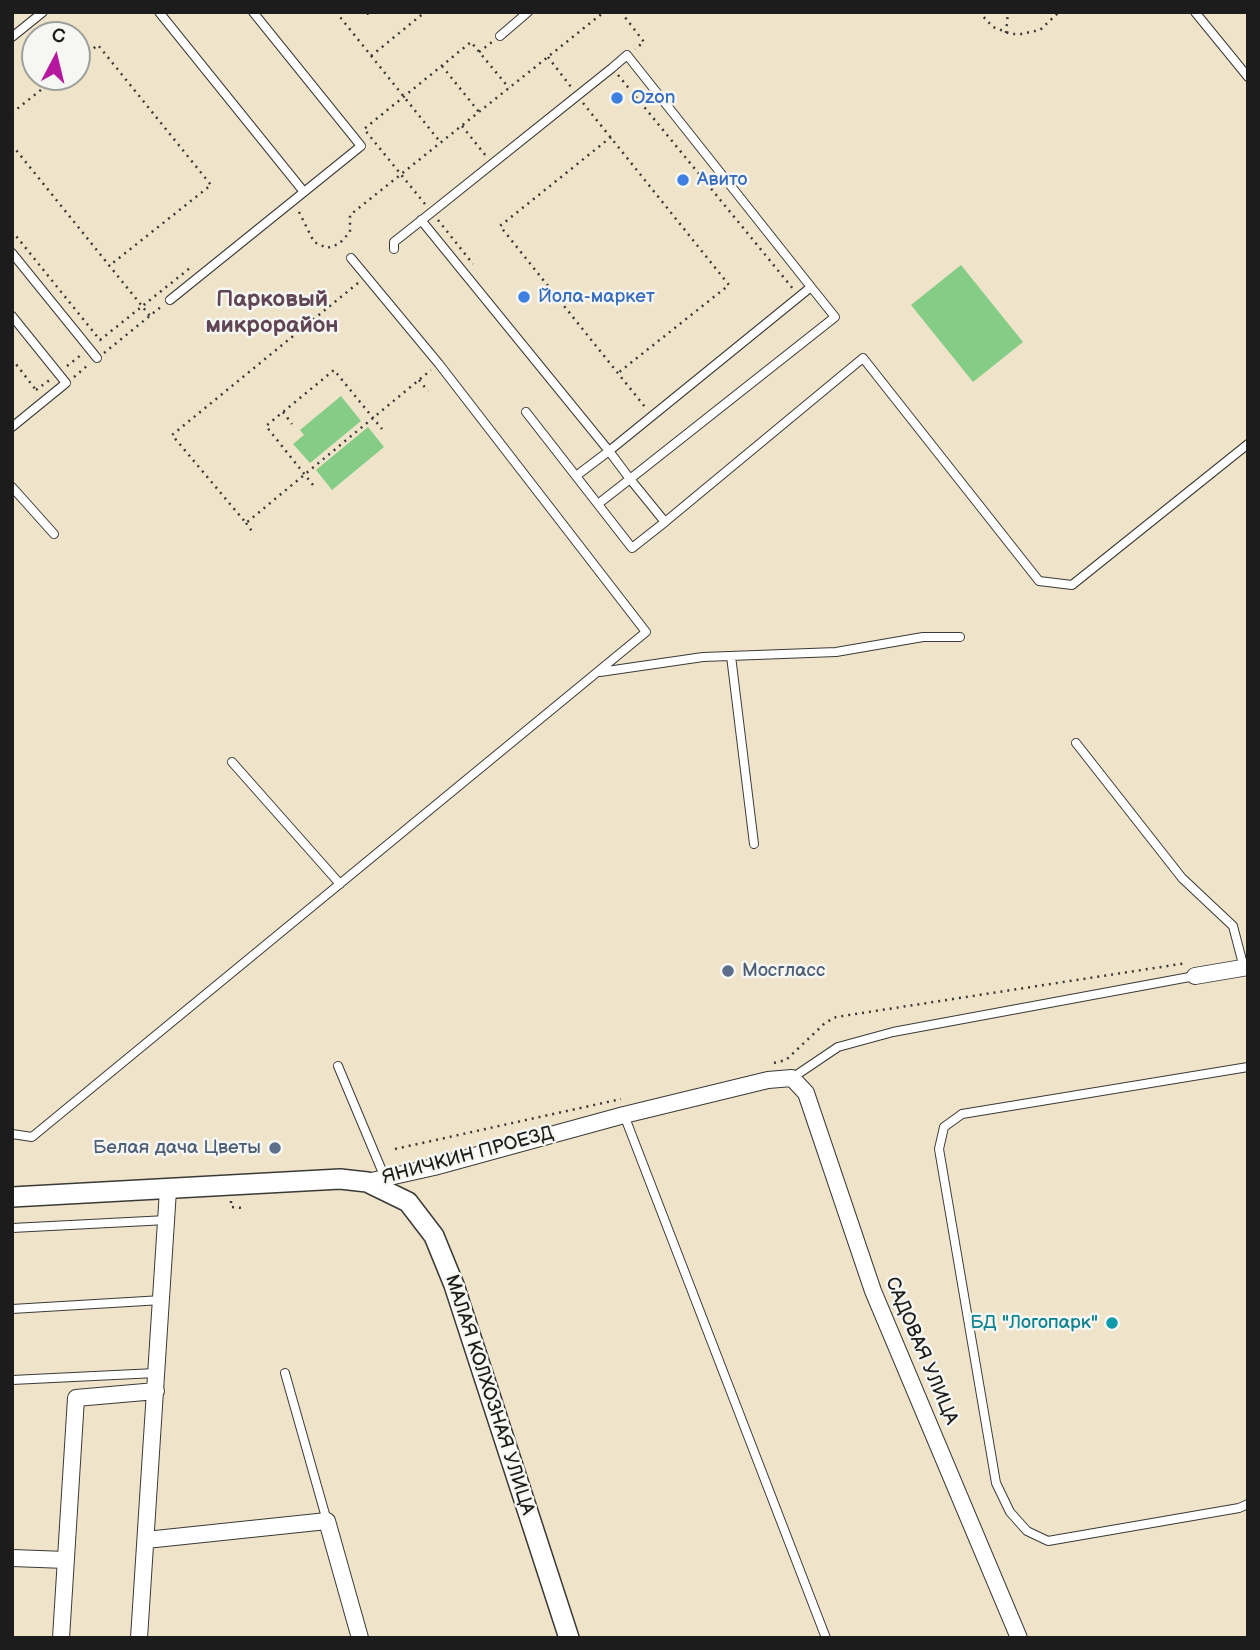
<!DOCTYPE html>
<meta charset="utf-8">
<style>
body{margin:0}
#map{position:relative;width:1260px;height:1650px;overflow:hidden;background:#efe4ca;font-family:"Balsamiq Sans",sans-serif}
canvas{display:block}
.frame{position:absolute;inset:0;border:14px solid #1c1c1c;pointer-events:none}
.north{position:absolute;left:21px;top:21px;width:70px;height:70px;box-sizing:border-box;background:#f6f6f2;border:2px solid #9f9f9c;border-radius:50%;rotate:7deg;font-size:19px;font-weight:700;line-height:28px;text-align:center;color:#1c1c1c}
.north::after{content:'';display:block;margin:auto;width:24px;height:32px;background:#b5179e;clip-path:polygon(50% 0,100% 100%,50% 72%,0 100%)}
</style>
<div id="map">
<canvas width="1260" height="1650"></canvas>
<div class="frame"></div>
<div class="north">С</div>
</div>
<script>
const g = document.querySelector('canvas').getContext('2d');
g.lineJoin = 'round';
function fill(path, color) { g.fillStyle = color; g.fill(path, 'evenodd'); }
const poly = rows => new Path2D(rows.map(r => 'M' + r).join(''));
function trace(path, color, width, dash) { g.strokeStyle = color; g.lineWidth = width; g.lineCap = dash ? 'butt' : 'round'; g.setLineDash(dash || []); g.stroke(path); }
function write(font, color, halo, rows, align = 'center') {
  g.font = font + ' "Balsamiq Sans",sans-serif'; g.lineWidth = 5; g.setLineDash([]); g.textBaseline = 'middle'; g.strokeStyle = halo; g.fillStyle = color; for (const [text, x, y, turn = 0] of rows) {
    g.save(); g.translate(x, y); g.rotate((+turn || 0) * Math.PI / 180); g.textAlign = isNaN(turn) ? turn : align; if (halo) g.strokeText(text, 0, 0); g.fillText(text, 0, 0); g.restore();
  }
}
fill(poly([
 [961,265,1023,342,973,382,911,305],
 [341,396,361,421,310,463,293,444,304,435,300,430],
 [368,427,384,447,332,490,316,470]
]), '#85cc87');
const service = poly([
 [159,12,304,192,170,300],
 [253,12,361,146,304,192],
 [1195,12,1248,77],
 [500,36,528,12],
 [12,37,43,12],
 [394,249,394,242,432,212,612,68,627,55,811,287,609,451,421,220],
 [12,253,97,358],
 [12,316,66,383,12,427],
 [526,412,632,548,665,522],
 [576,476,609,451,630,479,835,317,811,287],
 [12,487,54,534],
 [598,504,630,479,665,522,863,358,1039,581,1072,585,1248,444],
 [731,656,754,844],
 [600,672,703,657,836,652,923,637,960,637],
 [1076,743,1182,878,1233,926,1244,968],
 [232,762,340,884],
 [338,1066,385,1178],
 [1248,1067,962,1114,944,1127,939,1149,996,1483,1010,1512,1027,1531,1048,1541,1239,1508,1248,1504],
 [792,1078,838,1047,893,1032,1195,976],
 [624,1115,826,1638],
 [12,1134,32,1137,646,632,439,364,351,258],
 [12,1228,167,1220],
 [12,1309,162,1300],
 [285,1373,327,1521],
 [12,1380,156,1373]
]);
const minor = poly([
 [1195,976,1248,967],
 [367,1182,434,1167,624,1115,768,1080,792,1078,806,1093,873,1291,1019,1638],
 [146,1540,327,1521,360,1638],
 [12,1558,66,1560],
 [61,1638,76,1398,156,1391],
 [139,1638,168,1190]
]);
const tertiary = poly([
 [12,1197,340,1179,367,1182,408,1202,434,1236,454,1285,569,1638]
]);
trace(service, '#3c3a36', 10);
trace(minor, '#3c3a36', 18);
trace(tertiary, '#3c3a36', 22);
trace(poly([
 [336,12,441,143],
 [360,12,366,14,376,12],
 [621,12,644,42,635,49],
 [979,12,993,27,1011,34,1021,34,1040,30,1059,12],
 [1006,33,1008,12],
 [479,52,492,42],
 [371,56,425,12],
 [548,57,571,87],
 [77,61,98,45,211,185,109,266],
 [442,66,479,112],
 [618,75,794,290],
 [583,103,729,285,618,373],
 [12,113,57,77],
 [462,126,486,156],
 [611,137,500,226,645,407],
 [12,145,150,316],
 [425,204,364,129,471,42,509,88],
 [299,212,314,242,327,248,339,244,350,232,350,215,604,12],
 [438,220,473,264],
 [12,231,100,340,190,268],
 [358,283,172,435,246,523,431,370],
 [104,353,162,306],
 [12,359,36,390],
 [67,366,81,355],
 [74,377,88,365],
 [419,380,428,391],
 [36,390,51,379],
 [283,412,292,424],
 [313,485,266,426,334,370,382,429],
 [246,523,254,534],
 [774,1063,786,1060,825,1023,836,1017,1187,963],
 [395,1149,621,1099],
 [231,1201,231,1207,243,1208]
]), '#3c3a36', 2.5, [2, 5]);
trace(service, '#fff', 8);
trace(minor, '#fff', 16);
trace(tertiary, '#fff', 19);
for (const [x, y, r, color] of [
 [617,98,7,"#3f7fe0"],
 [683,180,7,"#3f7fe0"],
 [524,297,7,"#3f7fe0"],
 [728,971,7,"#5c6f8a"],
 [275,1148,7,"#5c6f8a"],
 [1112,1323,7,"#0f9aa8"]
]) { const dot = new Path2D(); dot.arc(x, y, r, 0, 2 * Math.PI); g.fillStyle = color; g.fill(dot); trace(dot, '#f6f6f2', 2.5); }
write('19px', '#366cbe', '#f6f6f2', [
 ["Ozon",631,98],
 ["Авито",697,180],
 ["Йола-маркет",538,297]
], 'left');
write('19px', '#4e5e75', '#f6f6f2', [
 ["Мосгласс",742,971],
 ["Белая дача Цветы",261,1148,"right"]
], 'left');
write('19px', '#1c1c1c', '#f6f6f2', [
 ["ЯНИЧКИН ПРОЕЗД",468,1156,-15],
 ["САДОВАЯ УЛИЦА",921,1351,67],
 ["МАЛАЯ КОЛХОЗНАЯ УЛИЦА",489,1395,72]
]);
write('19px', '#0d838f', '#f6f6f2', [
 ["БД \"Логопарк\"",1098,1323]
], 'right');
write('bold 23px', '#604654', '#f6f6f2', [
 ["Парковый",272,300],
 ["микрорайон",272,326]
]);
</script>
